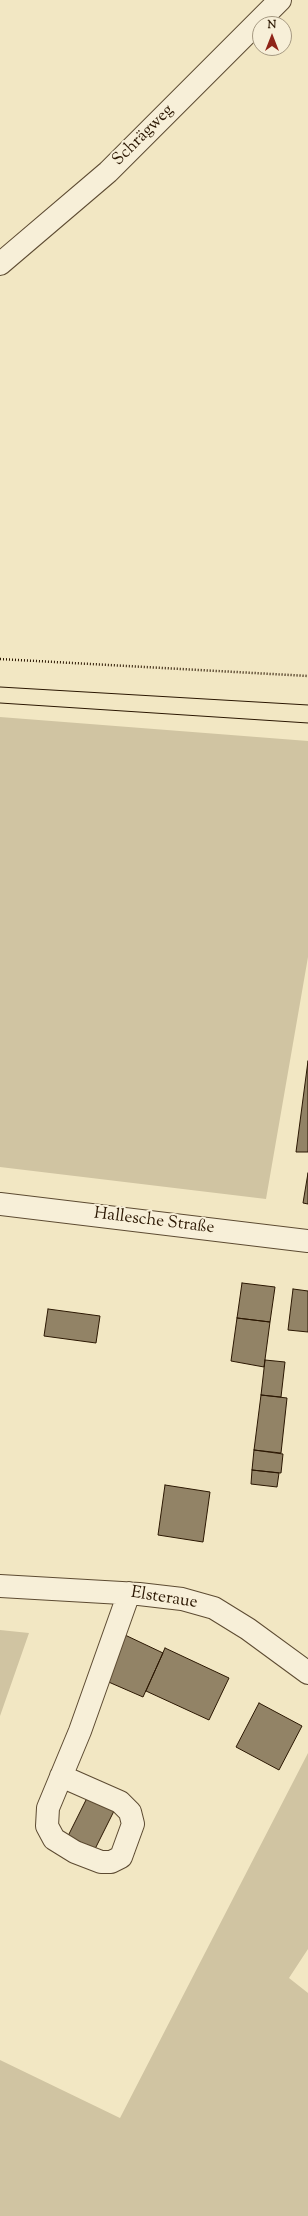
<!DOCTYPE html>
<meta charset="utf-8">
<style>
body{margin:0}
#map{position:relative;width:308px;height:2216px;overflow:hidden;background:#f2e7c3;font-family:"Sorts Mill Goudy",serif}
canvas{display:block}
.north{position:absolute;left:252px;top:16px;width:40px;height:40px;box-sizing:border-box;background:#f7efd8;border:1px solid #a59982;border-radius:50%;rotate:0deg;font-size:11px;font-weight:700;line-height:16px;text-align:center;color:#2b1702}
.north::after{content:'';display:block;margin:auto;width:14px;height:18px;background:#8f2418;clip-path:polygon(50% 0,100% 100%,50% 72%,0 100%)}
</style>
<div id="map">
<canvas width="308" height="2216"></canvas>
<div class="north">N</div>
</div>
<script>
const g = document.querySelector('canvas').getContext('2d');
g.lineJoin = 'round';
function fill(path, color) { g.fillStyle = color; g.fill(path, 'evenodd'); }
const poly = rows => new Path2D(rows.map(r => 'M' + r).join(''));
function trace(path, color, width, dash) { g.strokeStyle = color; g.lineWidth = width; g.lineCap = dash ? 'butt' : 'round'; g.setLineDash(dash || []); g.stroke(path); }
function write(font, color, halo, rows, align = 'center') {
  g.font = font + ' "Sorts Mill Goudy",serif'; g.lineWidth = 4; g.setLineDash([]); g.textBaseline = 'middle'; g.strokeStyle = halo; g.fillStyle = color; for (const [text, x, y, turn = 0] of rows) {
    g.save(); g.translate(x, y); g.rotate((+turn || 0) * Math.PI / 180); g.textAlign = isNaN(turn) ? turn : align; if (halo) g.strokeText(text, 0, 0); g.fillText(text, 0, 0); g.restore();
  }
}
fill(poly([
 [0,717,308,741,308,957,266,1199,0,1167],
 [0,1630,29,1633,0,1716],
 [308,1753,308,1949,289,1978,308,1993,308,2216,0,2216,0,2060,120,2118]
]), '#d0c4a2');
const building = poly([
 [308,1061,308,1152,296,1152,308,1061],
 [308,1173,308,1204,303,1203,308,1173],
 [242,1283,275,1287,270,1322,237,1318,242,1283],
 [293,1289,308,1291,308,1332,288,1330,293,1289],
 [48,1309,100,1316,96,1343,44,1336,48,1309],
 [237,1318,270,1322,264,1367,231,1361,237,1318],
 [265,1360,285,1362,281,1397,261,1395,265,1360],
 [261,1395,287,1398,281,1453,254,1450,261,1395],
 [254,1450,283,1454,281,1473,252,1470,254,1450],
 [252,1470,279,1473,277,1487,251,1484,252,1470],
 [165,1485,210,1492,203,1542,158,1535,165,1485],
 [125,1635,163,1653,143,1697,104,1680,125,1635],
 [165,1648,229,1678,209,1720,146,1691,165,1648],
 [259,1703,302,1726,279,1770,236,1747,259,1703],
 [89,1794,116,1807,95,1849,68,1836,89,1794]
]);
fill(building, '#928366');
trace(building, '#2b1702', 1);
const minor = poly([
 [0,264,108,172,280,0],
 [0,1204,308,1241],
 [0,1586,139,1594,182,1599,214,1608,248,1629,308,1673],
 [61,1776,120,1802,130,1812,133,1824,121,1857,111,1862,101,1862,75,1852,54,1839,47,1826,48,1808,80,1731,129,1593]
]);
trace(minor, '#5d4b32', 24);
trace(poly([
 [0,659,308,676]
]), '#2b1702', 2.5, [1, 2]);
trace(minor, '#f7efd8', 22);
trace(poly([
 [0,687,308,705],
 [0,703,308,723]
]), '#2b1702', 1);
write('17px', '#2b1702', '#f7efd8', [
 ["Schrägweg",144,136,-45],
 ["Hallesche Straße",154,1222,7],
 ["Elsteraue",164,1599,9]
]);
</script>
